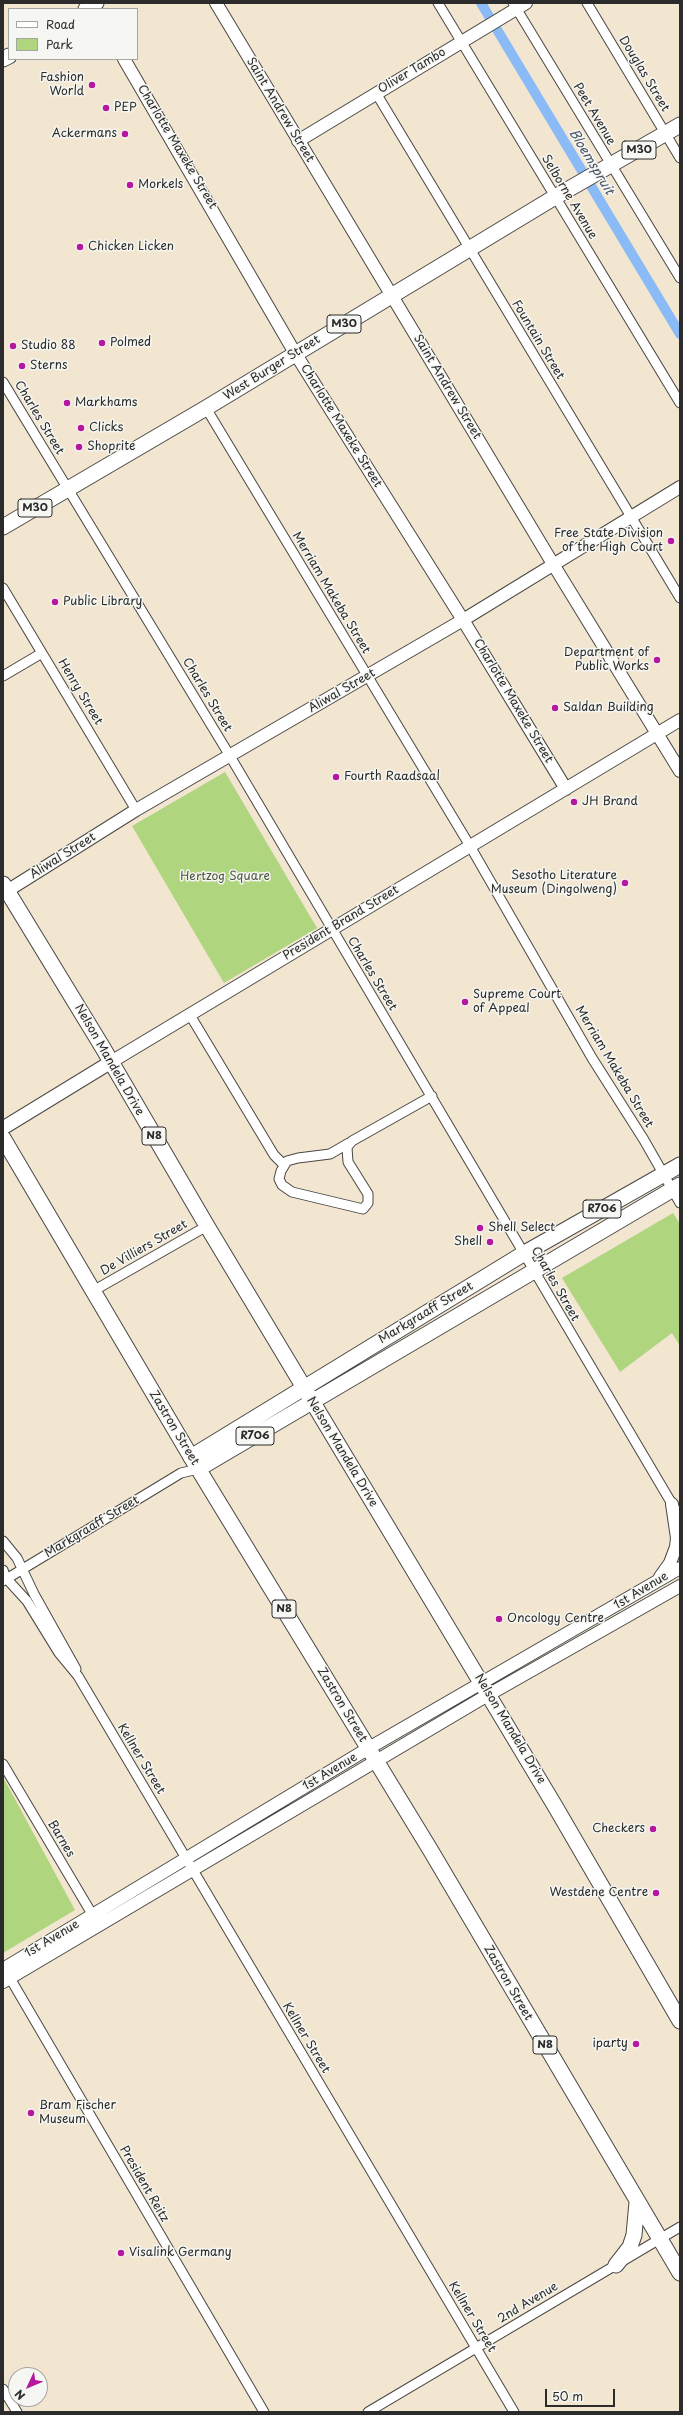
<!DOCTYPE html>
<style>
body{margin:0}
#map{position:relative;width:683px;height:2415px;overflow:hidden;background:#f3e6d1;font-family:"Playpen Sans",sans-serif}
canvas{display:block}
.frame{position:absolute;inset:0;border:4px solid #2b2b2b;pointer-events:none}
.legend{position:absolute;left:8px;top:8px;width:130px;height:52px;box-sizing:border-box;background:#f6f6f2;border:1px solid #a5a5a2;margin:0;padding:5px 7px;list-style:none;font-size:12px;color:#2b2b2b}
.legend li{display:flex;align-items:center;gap:8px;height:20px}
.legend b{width:20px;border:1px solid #a5a5a2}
.north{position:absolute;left:8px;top:2367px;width:40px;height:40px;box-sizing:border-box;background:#f6f6f2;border:1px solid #a5a5a2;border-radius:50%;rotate:226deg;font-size:11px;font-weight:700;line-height:16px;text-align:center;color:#2b2b2b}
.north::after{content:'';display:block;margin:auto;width:14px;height:18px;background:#b5179e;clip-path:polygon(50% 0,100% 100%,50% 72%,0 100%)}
.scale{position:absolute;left:545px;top:2389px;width:70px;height:18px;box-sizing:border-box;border:2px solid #2b2b2b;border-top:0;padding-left:5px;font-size:12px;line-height:14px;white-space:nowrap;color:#2b2b2b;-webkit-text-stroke:3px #f6f6f2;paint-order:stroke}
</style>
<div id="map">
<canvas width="683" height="2415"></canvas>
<div class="frame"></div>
<ul class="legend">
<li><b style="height:5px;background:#fff"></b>Road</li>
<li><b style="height:11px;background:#afd57f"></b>Park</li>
</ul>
<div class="north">N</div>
<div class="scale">50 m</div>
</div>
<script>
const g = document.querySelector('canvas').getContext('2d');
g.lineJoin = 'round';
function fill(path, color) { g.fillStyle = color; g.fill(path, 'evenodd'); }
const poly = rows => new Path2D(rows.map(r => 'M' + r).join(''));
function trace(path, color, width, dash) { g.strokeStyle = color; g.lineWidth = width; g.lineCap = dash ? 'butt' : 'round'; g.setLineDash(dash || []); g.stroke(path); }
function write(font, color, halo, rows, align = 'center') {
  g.font = font + ' "Playpen Sans",sans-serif'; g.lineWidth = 3; g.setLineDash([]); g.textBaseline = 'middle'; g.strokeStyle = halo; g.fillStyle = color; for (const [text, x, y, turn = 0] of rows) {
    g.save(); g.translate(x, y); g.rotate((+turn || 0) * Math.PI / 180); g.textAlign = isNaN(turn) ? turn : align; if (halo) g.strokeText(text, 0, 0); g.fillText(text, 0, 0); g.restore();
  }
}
fill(poly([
 [225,772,317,928,224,983,132,826],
 [673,1213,680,1224,680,1346,672,1333,620,1372,562,1278],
 [3,1777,75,1910,3,1953]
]), '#afd57f');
trace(poly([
 [481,3,680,334]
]), '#8abbf6', 10);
const minor = poly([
 [438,3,680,403],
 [513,3,680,278],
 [587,3,680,158],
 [376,93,680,598],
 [3,382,230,756,675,1509],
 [206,408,470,846,592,1058,644,1140,680,1203],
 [3,588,136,810],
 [3,676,42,653],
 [190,1015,274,1155,284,1165],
 [349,1143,330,1154,298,1158,287,1161,281,1171,279,1179,282,1185,292,1192,363,1209,368,1203,368,1194,348,1162,347,1147,352,1141,432,1096],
 [93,1291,207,1226],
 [3,1541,17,1558,34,1594,76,1669],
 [3,1570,6,1578,27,1601,59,1653,78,1676,514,2412],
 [3,1581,181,1473,198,1469],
 [3,1764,95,1919],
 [7,1973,264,2412],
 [3,2389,17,2412],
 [368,2412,680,2227]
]);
const tertiary = poly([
 [216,3,553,564,680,771],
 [124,59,295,353,463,620,566,789],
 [298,141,526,3],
 [7,891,136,810,463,620,680,487],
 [111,1062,680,720],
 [660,1577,670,1563,676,1547,677,1538,672,1504],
 [3,1969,369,1748,680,1568],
 [3,1982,481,1699,680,1586]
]);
const secondary = poly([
 [3,1128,111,1062]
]);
const primary = poly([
 [86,9,96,3],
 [3,59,9,56],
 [3,527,206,408,555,197,680,125],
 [191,1457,523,1254,680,1165],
 [198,1469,680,1185]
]);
const trunk = poly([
 [3,884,103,1048,207,1226,555,1806,680,2021],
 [3,1138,191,1457,431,1851,680,2273],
 [616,2265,630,2247,634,2235,637,2202]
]);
trace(minor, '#494744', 11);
trace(tertiary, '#494744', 14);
trace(secondary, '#494744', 15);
trace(primary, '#494744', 17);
trace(trunk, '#494744', 17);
trace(minor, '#fff', 9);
trace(tertiary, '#fff', 12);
trace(secondary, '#fff', 13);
trace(primary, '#fff', 15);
trace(trunk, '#fff', 15);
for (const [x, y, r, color] of [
 [92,85,4,"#b5179e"],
 [106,108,4,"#b5179e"],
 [125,134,4,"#b5179e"],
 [130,185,4,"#b5179e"],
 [80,247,4,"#b5179e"],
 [102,343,4,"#b5179e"],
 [13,346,4,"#b5179e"],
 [22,366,4,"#b5179e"],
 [67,403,4,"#b5179e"],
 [81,428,4,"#b5179e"],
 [79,447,4,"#b5179e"],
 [671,541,4,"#b5179e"],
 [55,602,4,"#b5179e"],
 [657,660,4,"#b5179e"],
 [555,708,4,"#b5179e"],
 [336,777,4,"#b5179e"],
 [574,802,4,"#b5179e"],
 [625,883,4,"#b5179e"],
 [465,1002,4,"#b5179e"],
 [480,1228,4,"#b5179e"],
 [490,1242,4,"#b5179e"],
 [499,1619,4,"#b5179e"],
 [653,1829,4,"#b5179e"],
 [656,1893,4,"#b5179e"],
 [636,2044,4,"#b5179e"],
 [31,2113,4,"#b5179e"],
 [121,2253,4,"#b5179e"]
]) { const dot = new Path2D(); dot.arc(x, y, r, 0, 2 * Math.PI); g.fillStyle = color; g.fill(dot); trace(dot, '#f6f6f2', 1.5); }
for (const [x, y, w] of [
 [639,150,34],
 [344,324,34],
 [35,508,34],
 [154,1136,24],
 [602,1209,38],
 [255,1436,38],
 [284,1609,24],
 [545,2045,24]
]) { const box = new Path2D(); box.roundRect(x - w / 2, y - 9, w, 18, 3); g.fillStyle = '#f6f6f2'; g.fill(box); trace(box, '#2b2b2b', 1); }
write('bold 11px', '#2b2b2b', null, [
 ["M30",639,150],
 ["M30",344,324],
 ["M30",35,508],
 ["N8",154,1136],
 ["R706",602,1209],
 ["R706",255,1436],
 ["N8",284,1609],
 ["N8",545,2045]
]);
write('12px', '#2b2b2b', '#f6f6f2', [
 ["Oliver Tambo",412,71,-31],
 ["Douglas Street",644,74,59],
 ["Saint Andrew Street",280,110,59],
 ["Peet Avenue",594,114,59],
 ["Charlotte Maxeke Street",177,147,59],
 ["Selborne Avenue",569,197,59],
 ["Fountain Street",538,340,59],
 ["West Burger Street",272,368,-32],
 ["Saint Andrew Street",447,387,59],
 ["Charles Street",39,418,59],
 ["Charlotte Maxeke Street",341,426,58],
 ["Merriam Makeba Street",331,593,59],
 ["Aliwal Street",342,691,-30],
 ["Henry Street",80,692,59],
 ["Charles Street",207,695,59],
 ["Charlotte Maxeke Street",513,701,59],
 ["Aliwal Street",63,856,-32],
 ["President Brand Street",341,923,-31],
 ["Charles Street",372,974,59],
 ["Nelson Mandela Drive",109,1060,60],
 ["Merriam Makeba Street",614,1067,59],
 ["De Villiers Street",144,1248,-30],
 ["Charles Street",555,1284,60],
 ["Markgraaff Street",426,1313,-31],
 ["Zastron Street",174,1428,59],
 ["Nelson Mandela Drive",342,1452,59],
 ["Markgraaff Street",92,1527,-31],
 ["1st Avenue",641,1591,-31],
 ["Zastron Street",342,1705,59],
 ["Nelson Mandela Drive",510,1729,59],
 ["Kellner Street",141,1759,59],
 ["1st Avenue",330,1772,-31],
 ["Barnes",61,1839,59],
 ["1st Avenue",52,1939,-31],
 ["Zastron Street",508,1983,60],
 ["Kellner Street",306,2038,59],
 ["President Reitz",144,2184,60],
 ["2nd Avenue",528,2303,-31],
 ["Kellner Street",472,2317,59]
]);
write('12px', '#2b2b2b', '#f6f6f2', [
 ["Fashion",84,78,"right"],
 ["World",84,92,"right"],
 ["PEP",114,108],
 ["Ackermans",117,134,"right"],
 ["Morkels",138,185],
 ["Chicken Licken",88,247],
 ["Polmed",110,343],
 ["Studio 88",21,346],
 ["Sterns",30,366],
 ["Markhams",75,403],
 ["Clicks",89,428],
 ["Shoprite",87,447],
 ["Free State Division",663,534,"right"],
 ["of the High Court",663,548,"right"],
 ["Public Library",63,602],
 ["Department of",649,653,"right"],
 ["Public Works",649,667,"right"],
 ["Saldan Building",563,708],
 ["Fourth Raadsaal",344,777],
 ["JH Brand",582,802],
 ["Sesotho Literature",617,876,"right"],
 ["Museum (Dingolweng)",617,890,"right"],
 ["Supreme Court",473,995],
 ["of Appeal",473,1009],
 ["Shell Select",488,1228],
 ["Shell",482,1242,"right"],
 ["Oncology Centre",507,1619],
 ["Checkers",645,1829,"right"],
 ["Westdene Centre",648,1893,"right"],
 ["iparty",628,2044,"right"],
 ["Bram Fischer",39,2106],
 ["Museum",39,2120],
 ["Visalink Germany",129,2253]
], 'left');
write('12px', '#4c5640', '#f6f6f2', [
 ["Hertzog Square",225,877]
]);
write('italic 13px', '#485668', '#f6f6f2', [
 ["Bloemspruit",591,162,59]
]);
</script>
